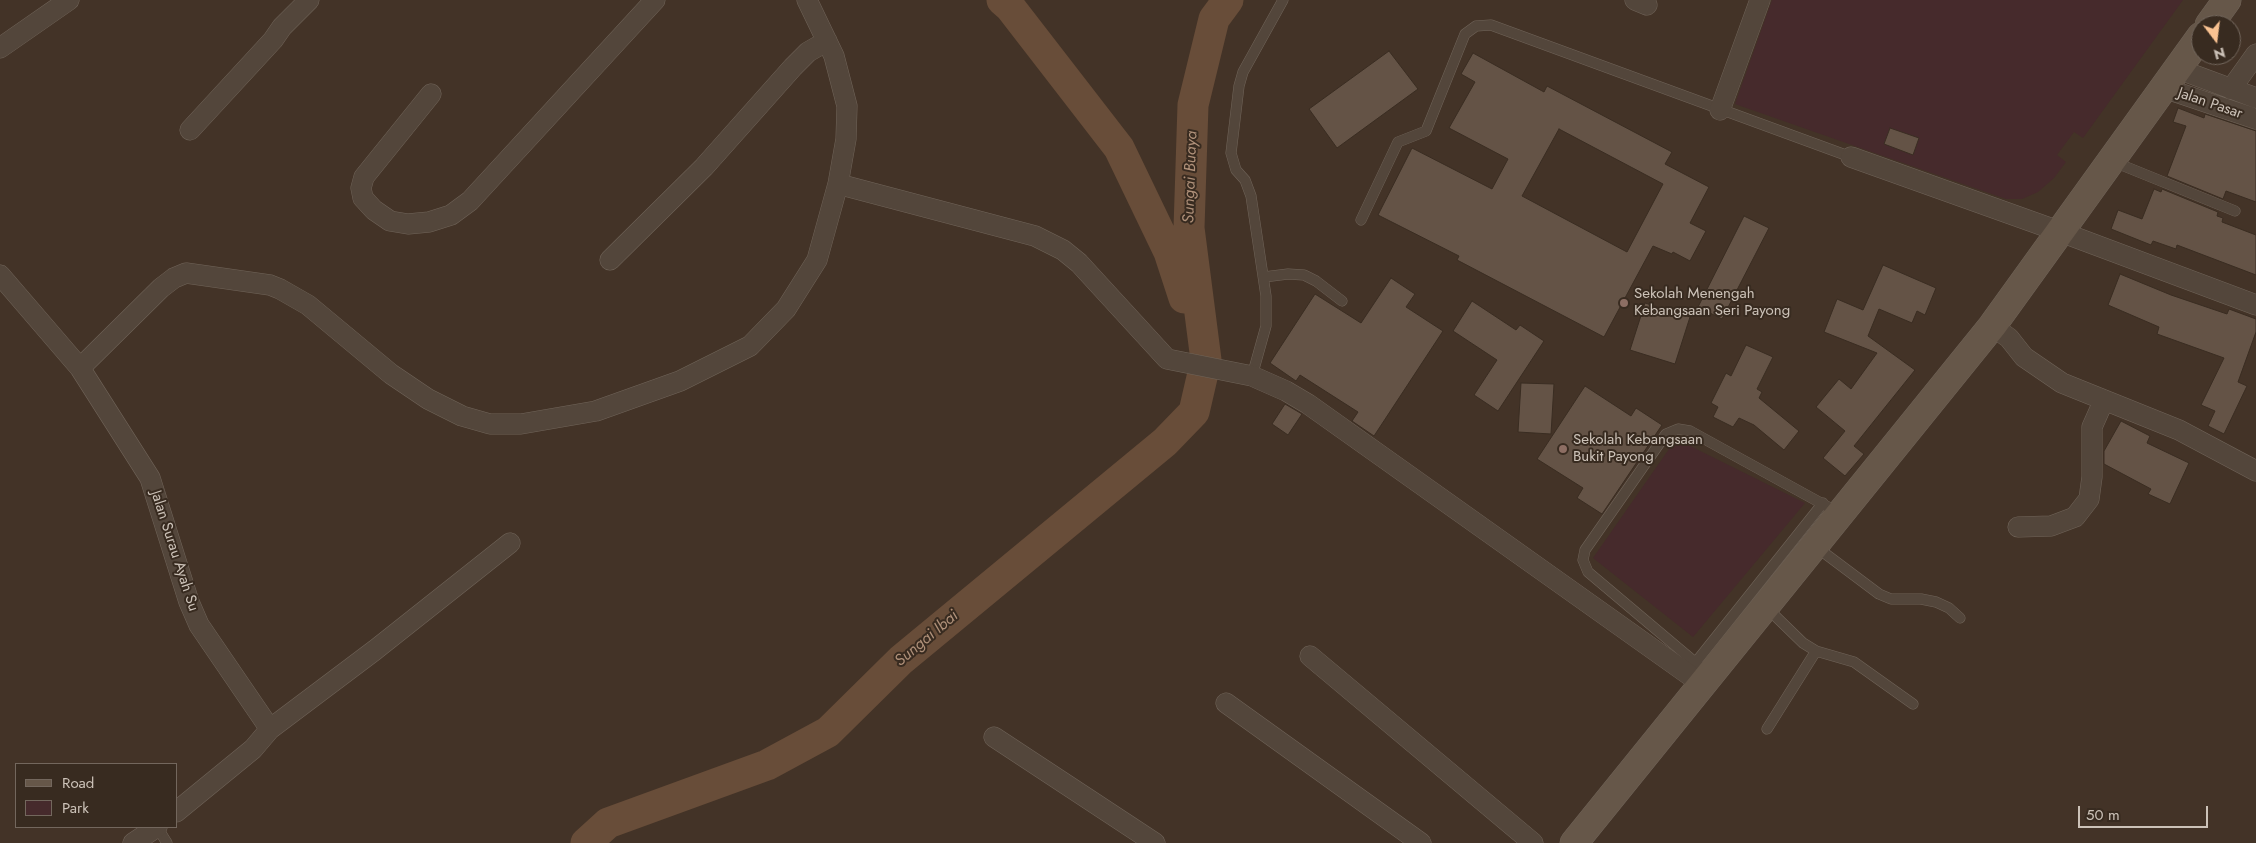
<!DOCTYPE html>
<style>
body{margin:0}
#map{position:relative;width:2256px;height:843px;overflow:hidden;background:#433327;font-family:Jost,sans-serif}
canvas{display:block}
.legend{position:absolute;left:15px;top:763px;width:162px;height:65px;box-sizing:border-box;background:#382b20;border:1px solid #73675d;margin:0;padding:6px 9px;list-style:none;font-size:15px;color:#ccc2b8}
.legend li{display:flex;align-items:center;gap:10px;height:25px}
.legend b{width:25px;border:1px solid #73675d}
.north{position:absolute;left:2191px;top:15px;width:50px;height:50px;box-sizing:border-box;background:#382b20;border:1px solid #73675d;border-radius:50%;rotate:165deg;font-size:14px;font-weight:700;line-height:20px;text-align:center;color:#ccc2b8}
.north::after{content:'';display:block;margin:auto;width:18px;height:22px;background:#f9c291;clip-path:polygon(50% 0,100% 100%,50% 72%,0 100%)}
.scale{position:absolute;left:2078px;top:806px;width:130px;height:22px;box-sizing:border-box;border:2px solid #ccc2b8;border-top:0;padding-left:6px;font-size:15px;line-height:18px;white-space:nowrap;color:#ccc2b8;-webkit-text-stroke:4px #382b20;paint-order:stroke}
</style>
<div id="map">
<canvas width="2256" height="843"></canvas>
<ul class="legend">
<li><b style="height:6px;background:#665749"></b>Road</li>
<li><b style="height:14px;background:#462a2c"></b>Park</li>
</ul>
<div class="north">N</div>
<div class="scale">50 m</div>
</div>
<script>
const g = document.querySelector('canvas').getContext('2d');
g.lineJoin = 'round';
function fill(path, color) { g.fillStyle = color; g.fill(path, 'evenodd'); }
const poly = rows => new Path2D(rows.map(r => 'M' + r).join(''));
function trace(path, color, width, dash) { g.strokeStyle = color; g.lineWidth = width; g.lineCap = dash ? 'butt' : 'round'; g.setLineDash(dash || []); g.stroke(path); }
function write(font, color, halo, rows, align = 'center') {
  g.font = font + ' Jost,sans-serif'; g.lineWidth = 4; g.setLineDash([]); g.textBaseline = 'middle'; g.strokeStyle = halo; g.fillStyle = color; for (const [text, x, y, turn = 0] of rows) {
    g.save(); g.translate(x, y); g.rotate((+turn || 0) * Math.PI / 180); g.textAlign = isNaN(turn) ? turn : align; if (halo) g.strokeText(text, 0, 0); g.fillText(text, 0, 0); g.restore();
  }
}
fill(poly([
 [1772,0,2183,0,2083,138,2074,132,2057,155,2066,162,2054,178,2038,192,2022,199,2006,199,1735,104],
 [1676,439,1805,503,1693,637,1593,558]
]), '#462a2c');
trace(poly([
 [1002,0,1010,7,1119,148,1169,252,1184,298],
 [586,843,608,823,767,765,828,732,901,660,1165,442,1194,412,1206,360,1189,228,1193,105,1214,19,1228,0]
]), '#684d39', 31);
const building = poly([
 [1389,51,1418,89,1337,148,1309,109,1389,51],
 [1473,53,1544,92,1547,86,1672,152,1665,164,1709,187,1690,223,1706,231,1690,261,1673,252,1672,254,1653,246,1604,337,1457,260,1459,256,1378,215,1412,148,1492,189,1508,159,1449,128,1475,82,1461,74,1473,53],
 [1559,129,1663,184,1627,252,1522,196,1559,129],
 [2178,108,2204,118,2205,114,2256,131,2256,202,2226,191,2223,199,2167,176,2186,126,2173,122,2178,108],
 [1890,128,1919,138,1913,155,1884,144,1890,128],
 [2154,189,2161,192,2162,189,2218,212,2217,216,2223,218,2222,222,2256,235,2256,275,2177,245,2176,249,2153,241,2151,245,2111,229,2118,210,2142,219,2154,189],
 [1744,216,1769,228,1722,319,1698,307,1744,216],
 [1883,265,1936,288,1925,315,1917,311,1912,323,1879,309,1868,336,1915,370,1854,446,1864,454,1845,476,1823,458,1845,431,1816,407,1839,379,1851,389,1877,353,1824,332,1837,299,1863,310,1883,265],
 [2120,274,2171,295,2227,314,2229,309,2256,319,2256,332,2238,382,2247,386,2224,434,2208,426,2215,411,2201,405,2224,358,2157,334,2159,327,2108,305,2120,274],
 [1391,278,1415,294,1406,307,1443,331,1374,436,1352,421,1358,412,1300,375,1296,381,1270,363,1315,294,1361,323,1391,278],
 [1472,301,1516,330,1520,325,1544,341,1498,411,1474,395,1497,360,1453,331,1472,301],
 [1645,303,1690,317,1675,364,1630,350,1645,303],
 [1746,345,1773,357,1757,389,1762,392,1759,398,1799,431,1784,450,1754,425,1739,418,1733,427,1713,417,1718,407,1711,403,1726,373,1731,376,1746,345],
 [1521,383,1554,384,1551,434,1518,432,1521,383],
 [1585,386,1631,416,1636,408,1662,425,1602,514,1577,498,1583,488,1537,459,1585,386],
 [1285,404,1302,414,1288,435,1272,424,1285,404],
 [2121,421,2150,436,2147,443,2189,463,2170,504,2148,494,2151,489,2104,464,2104,451,2121,421]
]);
fill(building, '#645346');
trace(building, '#3a2d22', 1);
const lane = poly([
 [2114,162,2235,211],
 [1361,220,1398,142,1426,131,1465,34,1476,26,1491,25,1851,157],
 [1264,277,1288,274,1304,275,1316,281,1342,301],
 [1252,376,1266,326,1266,296,1251,196,1245,180,1236,170,1231,153,1239,86,1243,72,1283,0],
 [1815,546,1879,594,1891,599,1921,599,1936,602,1949,608,1960,618],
 [1766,607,1803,643,1816,651,1854,662,1913,704],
 [1696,662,1823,503],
 [1709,674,1588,572,1583,560,1585,550,1666,434,1678,429,1690,431,1839,513],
 [1767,729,1816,651],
 [157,827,167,843]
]);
const street = poly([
 [1635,0,1647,5],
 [0,48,69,0],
 [2178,69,2256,98],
 [2164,88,2256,119],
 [2231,89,2256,54],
 [431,94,364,177,361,188,363,198,374,210,390,221,408,224,429,222,451,215,470,201,655,0],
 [1720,110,1760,0],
 [190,130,273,40,282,27,309,0],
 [1851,157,2061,232,2256,305],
 [838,184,1035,236,1063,250,1079,263,1167,359,1252,376,1286,391,1308,404,1702,684],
 [610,260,704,167,793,67,808,52,827,41],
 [0,275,80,368,150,478,189,602,199,625,270,729],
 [1992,326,2009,338,2024,357,2062,383,2179,430,2256,471],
 [80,368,161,288,174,278,186,273,270,285,280,289,308,305,391,374,428,399,462,416,490,424,521,424,596,411,680,381,750,346,786,309,817,260,838,184,846,139,847,106,834,56,807,0],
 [2018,527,2051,526,2075,517,2089,499,2092,477,2092,427,2104,400],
 [1310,656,1533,843],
 [1226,703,1421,843],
 [994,737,1155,843],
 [176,812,253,749,270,729,375,650,510,543],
 [133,843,157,827]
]);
const secondary = poly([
 [2209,25,2227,0],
 [1574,843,1992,326,2201,36]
]);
trace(lane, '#706459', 11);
trace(street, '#706459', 21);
trace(secondary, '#706459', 29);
trace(lane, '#53463b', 10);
trace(street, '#53463b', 20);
trace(secondary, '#665749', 28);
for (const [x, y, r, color] of [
 [1624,303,5,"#8d6e63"],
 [1563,449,5,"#8d6e63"]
]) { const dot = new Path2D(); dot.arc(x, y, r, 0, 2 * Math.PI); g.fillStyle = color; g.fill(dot); trace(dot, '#382b20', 2); }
write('15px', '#ccc2b8', '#382b20', [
 ["Jalan Pasar",2210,104,19],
 ["Jalan Surau Ayah Su",174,551,72]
]);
write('15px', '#ccc2b8', '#382b20', [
 ["Sekolah Menengah",1634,294],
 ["Kebangsaan Seri Payong",1634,311],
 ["Sekolah Kebangsaan",1573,440],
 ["Bukit Payong",1573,457]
], 'left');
write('italic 16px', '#af9079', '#382b20', [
 ["Sungai Buaya",1191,177,-88],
 ["Sungai Ibai",927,639,-40]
]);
</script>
